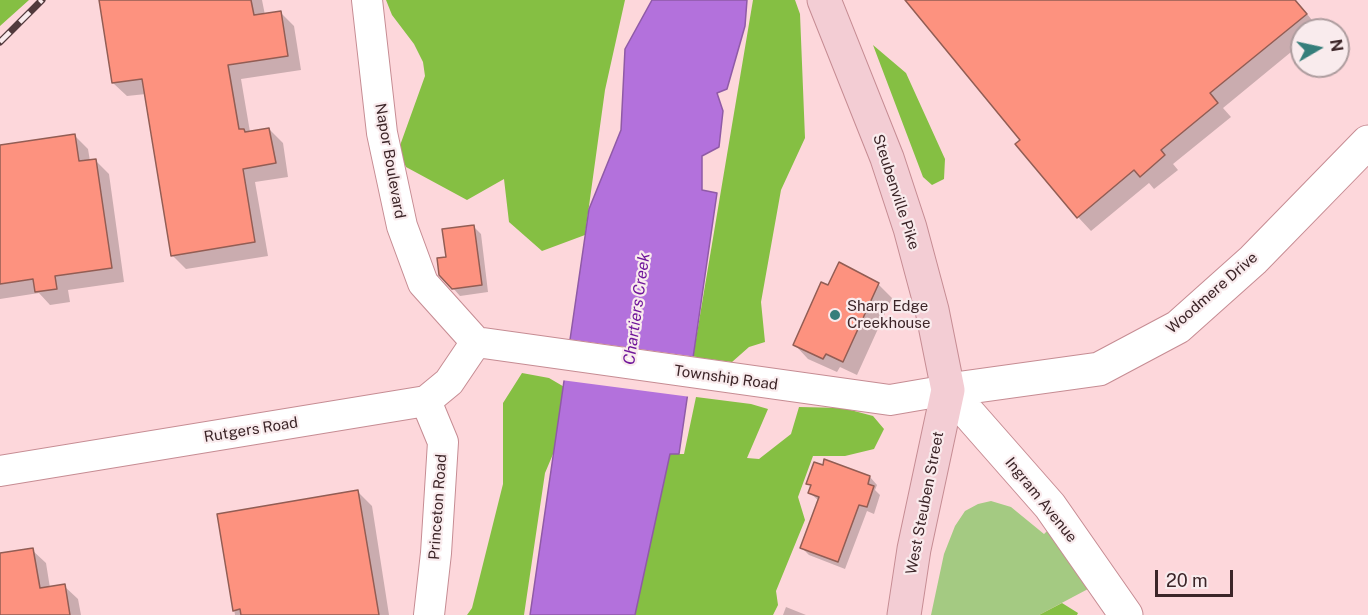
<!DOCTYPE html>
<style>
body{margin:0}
#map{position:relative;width:1368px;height:615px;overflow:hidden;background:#fdd7db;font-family:"Public Sans",sans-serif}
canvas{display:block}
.north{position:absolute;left:1290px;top:18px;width:60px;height:60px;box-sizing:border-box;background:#f9ebed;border:2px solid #ad9c9e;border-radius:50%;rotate:81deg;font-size:16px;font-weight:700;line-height:24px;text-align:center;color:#3c2528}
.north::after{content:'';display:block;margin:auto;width:21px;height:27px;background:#367e7b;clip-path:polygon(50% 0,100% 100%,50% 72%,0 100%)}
.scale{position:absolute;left:1155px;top:570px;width:78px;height:27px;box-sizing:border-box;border:3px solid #3c2528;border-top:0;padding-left:8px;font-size:18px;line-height:21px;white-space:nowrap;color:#3c2528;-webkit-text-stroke:4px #f9ebed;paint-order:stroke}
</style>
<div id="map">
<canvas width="1368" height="615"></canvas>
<div class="north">N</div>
<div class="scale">20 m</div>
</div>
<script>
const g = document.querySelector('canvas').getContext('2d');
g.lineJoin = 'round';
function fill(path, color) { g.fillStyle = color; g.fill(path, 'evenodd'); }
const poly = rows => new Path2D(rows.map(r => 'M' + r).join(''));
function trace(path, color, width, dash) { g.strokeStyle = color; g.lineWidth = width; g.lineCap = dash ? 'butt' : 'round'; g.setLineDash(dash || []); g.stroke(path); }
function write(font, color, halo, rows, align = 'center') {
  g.font = font + ' "Public Sans",sans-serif'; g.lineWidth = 4.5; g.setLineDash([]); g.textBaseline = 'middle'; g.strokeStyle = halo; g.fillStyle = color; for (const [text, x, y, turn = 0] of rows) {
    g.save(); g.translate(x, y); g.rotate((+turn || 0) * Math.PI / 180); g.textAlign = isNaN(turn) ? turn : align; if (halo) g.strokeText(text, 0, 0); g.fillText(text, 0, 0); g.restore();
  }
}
fill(poly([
 [991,501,1011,507,1044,534,1049,529,1088,589,1039,615,931,615,944,554,955,526,965,511,978,504]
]), '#a4ca82');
fill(poly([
 [0,0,29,0,0,26],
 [386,0,625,0,605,90,585,235,542,251,509,222,504,179,467,200,406,167,398,151,425,76,423,62,414,44,392,15],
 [753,0,795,0,800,14,805,138,781,190,761,302,765,342,749,347,732,362,693,357],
 [873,45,906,73,945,159,944,179,932,185,923,177],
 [522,373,549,378,578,395,545,473,524,615,467,615,472,608,503,484,503,403],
 [696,397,751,404,768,409,747,458,759,459,791,434,799,407,843,408,873,416,884,429,874,449,845,456,813,456,798,497,805,520,776,591,778,605,773,615,629,615,670,454,684,454],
 [1062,603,1078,613,1077,615,1039,615]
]), '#85bf43');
const water = poly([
 [652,0,747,0,745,26,727,89,717,93,723,111,719,147,702,156,702,190,717,193,679,454,670,454,635,615,530,615,589,209,621,130,625,49,652,0]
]);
fill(water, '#b371dc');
trace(water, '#8f5aa6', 1.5);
fill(poly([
 [567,339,697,357,691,397,561,380]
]), '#fdd7db');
fill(poly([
 [100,0,262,0,265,15,281,13,294,26,301,70,241,79,250,132,269,129,283,143,288,177,255,182,268,256,186,269,172,255,146,94,127,96,113,83],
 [907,0,1296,0,1319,29,1302,30,1302,43,1223,108,1231,117,1173,164,1178,170,1154,189,1149,183,1091,231,1078,217,1022,140],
 [74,135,88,149,90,161,95,160,109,174,124,282,68,290,70,302,50,305,39,293,0,299,0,146],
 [474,227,481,234,488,292,460,296,453,288,448,259],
 [878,284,892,298,857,375,840,367,837,372,808,359,795,345],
 [870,477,877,485,875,490,880,495,874,514,867,511,845,569,809,555,802,548,819,501,810,493,812,487,808,483],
 [358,492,372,506,389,615,235,615,219,515],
 [32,550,46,563,50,588,64,586,78,599,81,615,0,615,0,555],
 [786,607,806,615,783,615]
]), '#0003');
const building = poly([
 [99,0,251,0,254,15,281,11,288,56,228,65,239,129,244,129,245,132,269,128,276,163,243,169,255,242,171,256,142,79,112,83,99,0],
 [905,0,1295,0,1307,14,1210,93,1218,103,1161,150,1165,155,1140,177,1134,170,1077,218,1015,144,1020,140,905,0],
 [75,134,79,161,96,159,112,268,55,276,57,289,35,292,33,279,0,284,0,145,75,134],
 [474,225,482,285,452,289,439,275,437,258,446,257,442,229,474,225],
 [839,262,879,283,843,362,826,354,823,359,793,345,821,282,828,285,839,262],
 [824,459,870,476,868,484,874,486,867,507,859,505,838,562,800,548,819,497,808,493,811,485,806,484,814,462,823,465,824,459],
 [358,490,379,615,241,615,240,609,233,611,217,514,358,490],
 [33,548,40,588,65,584,70,615,0,615,0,553,33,548]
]);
fill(building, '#fd927f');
trace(building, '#925d54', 1.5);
const minor = poly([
 [367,0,382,133,402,226,423,283,476,342,890,400,948,390],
 [426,401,443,442,436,553,429,615],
 [0,471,426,401,449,382,476,342]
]);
const tertiary = poly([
 [948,390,1099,369,1178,327,1253,260,1368,142],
 [948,390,1050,506,1126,615]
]);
const secondary = poly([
 [824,0,887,158,910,228,932,310,948,390,914,549,904,615]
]);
trace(minor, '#c68c93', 32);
trace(tertiary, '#c68c93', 35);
trace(secondary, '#c68c93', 35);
trace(minor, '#fff', 30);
trace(tertiary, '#fff', 33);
trace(secondary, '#f3cdd4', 33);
const rail = poly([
 [0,42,42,0]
]);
trace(rail, '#51393c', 7);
trace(rail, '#f9ebed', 4.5, [14]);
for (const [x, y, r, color] of [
 [835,315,6,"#367e7b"]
]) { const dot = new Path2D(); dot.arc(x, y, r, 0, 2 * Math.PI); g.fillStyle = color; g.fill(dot); trace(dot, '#f9ebed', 2); }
write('15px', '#3c2528', '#f9ebed', [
 ["Napor Boulevard",390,161,80],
 ["Steubenville Pike",896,192,72],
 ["Woodmere Drive",1212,293,-41],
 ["Township Road",726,378,8],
 ["Rutgers Road",251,430,-9],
 ["Ingram Avenue",1041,500,51],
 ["West Steuben Street",925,503,-79],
 ["Princeton Road",438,507,-86]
]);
write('15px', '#3c2528', '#f9ebed', [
 ["Sharp Edge",847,306],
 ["Creekhouse",847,323]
], 'left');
write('italic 16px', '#6f159a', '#f9ebed', [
 ["Chartiers Creek",637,309,-82]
]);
</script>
